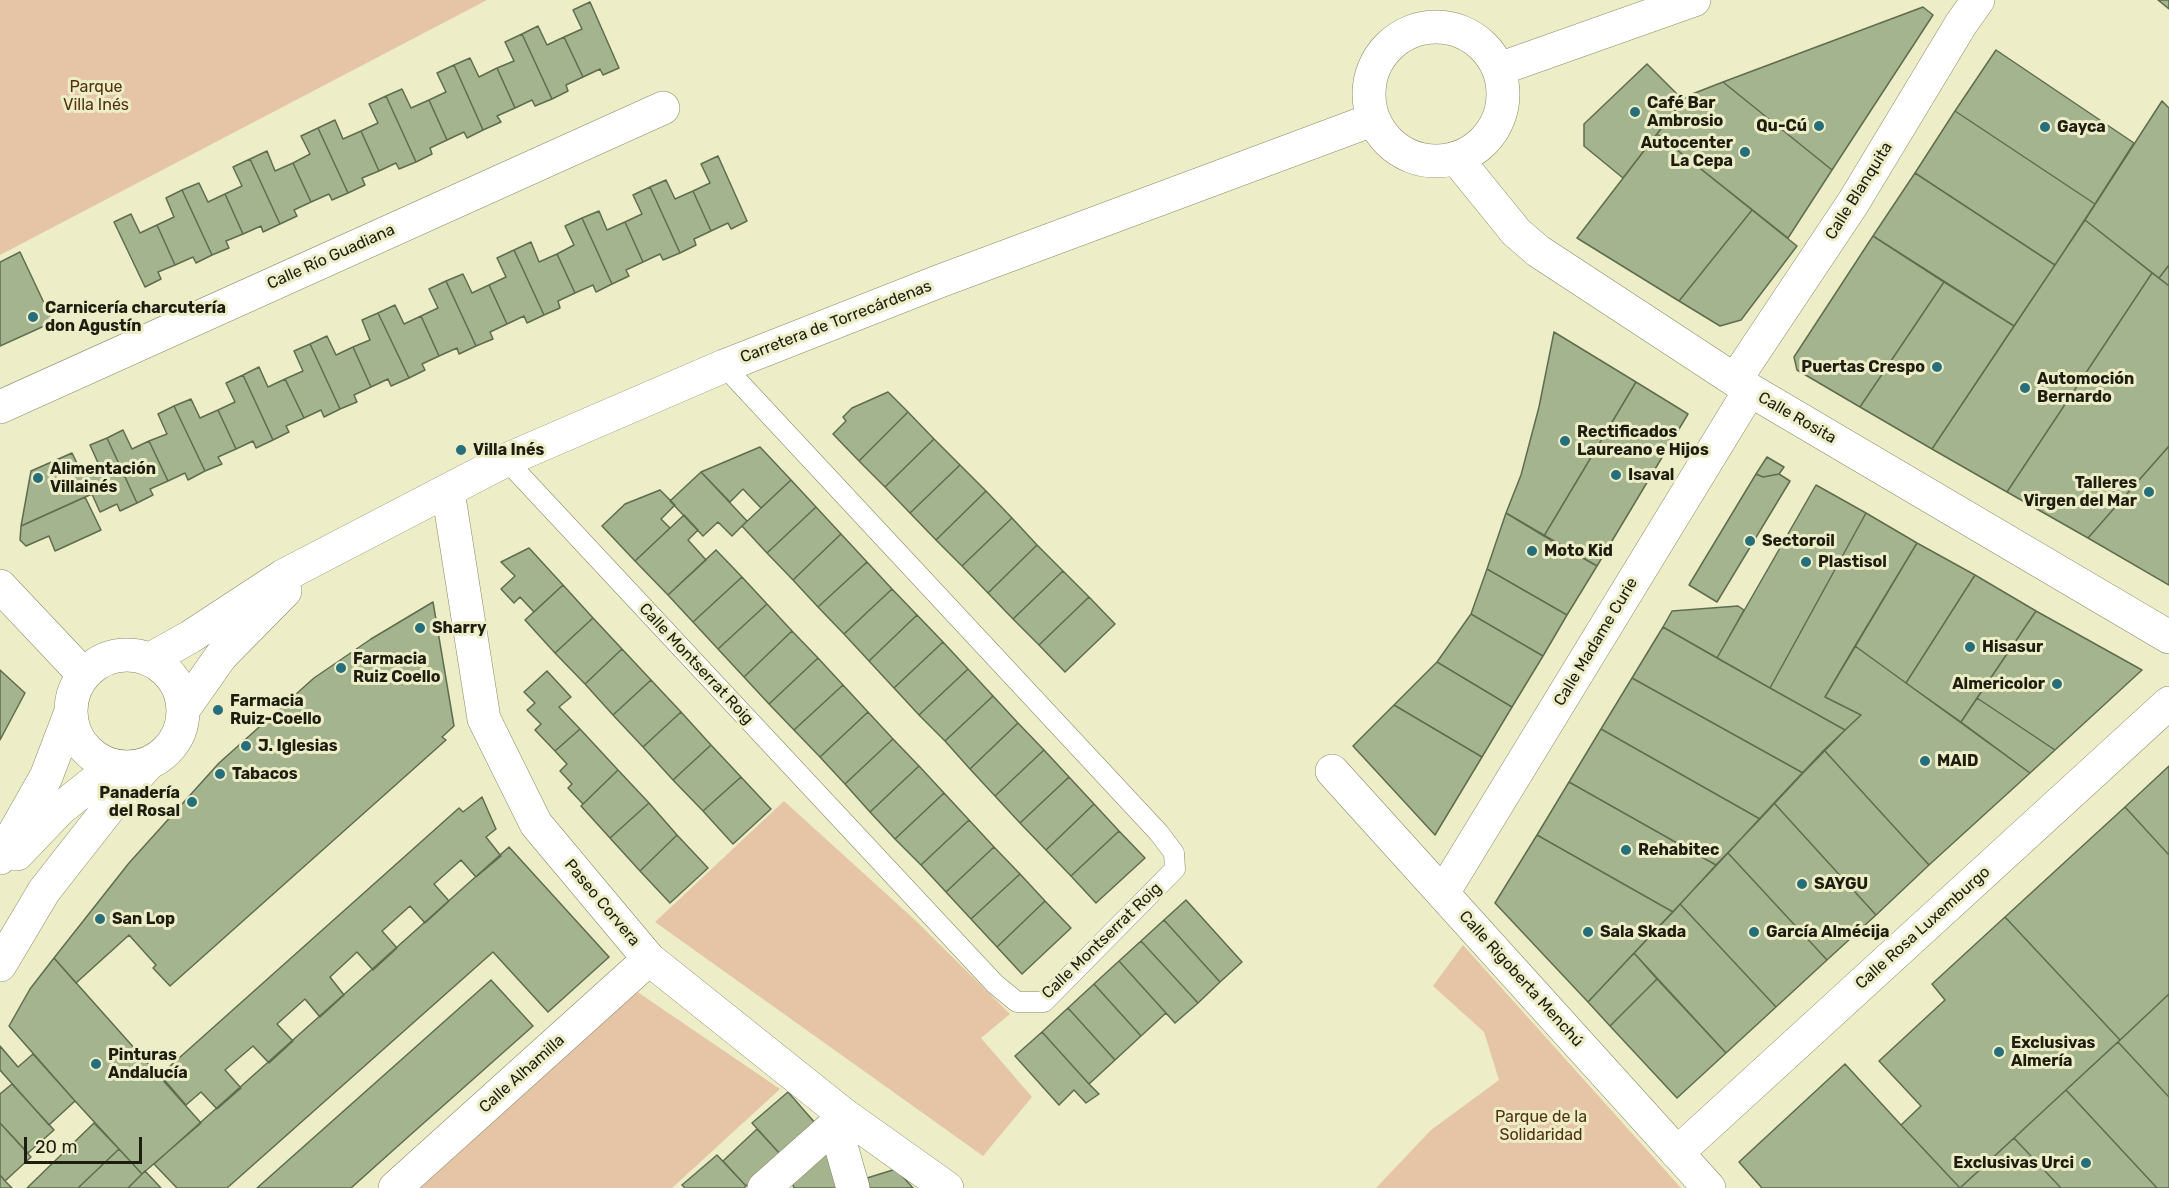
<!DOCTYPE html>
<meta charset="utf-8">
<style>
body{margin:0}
#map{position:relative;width:2169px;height:1188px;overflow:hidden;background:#ededc8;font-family:Rubik,sans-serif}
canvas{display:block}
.scale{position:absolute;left:24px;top:1137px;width:118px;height:27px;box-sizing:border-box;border:3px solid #1d1d10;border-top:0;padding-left:8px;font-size:18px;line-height:21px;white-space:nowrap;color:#1d1d10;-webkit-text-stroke:4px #ededc8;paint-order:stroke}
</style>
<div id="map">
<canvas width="2169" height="1188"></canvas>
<div class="scale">20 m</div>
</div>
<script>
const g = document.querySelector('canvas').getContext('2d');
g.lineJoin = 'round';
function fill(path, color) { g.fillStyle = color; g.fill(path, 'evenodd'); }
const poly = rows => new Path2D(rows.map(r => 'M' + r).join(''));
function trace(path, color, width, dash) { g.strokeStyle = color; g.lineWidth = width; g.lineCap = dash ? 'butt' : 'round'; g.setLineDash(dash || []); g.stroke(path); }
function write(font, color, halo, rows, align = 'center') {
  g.font = font + ' Rubik,sans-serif'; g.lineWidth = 6; g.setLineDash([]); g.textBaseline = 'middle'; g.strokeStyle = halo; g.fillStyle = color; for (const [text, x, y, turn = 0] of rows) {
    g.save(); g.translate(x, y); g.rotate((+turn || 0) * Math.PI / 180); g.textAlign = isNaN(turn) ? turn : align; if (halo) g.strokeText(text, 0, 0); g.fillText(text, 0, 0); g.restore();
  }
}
fill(poly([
 [0,0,487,0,0,255],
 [784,801,915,920,1010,1014,981,1038,1032,1097,983,1156,655,922],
 [1463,945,1681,1188,1376,1188,1431,1130,1499,1080,1484,1032,1433,986],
 [636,991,780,1089,672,1188,414,1188]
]), '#e6c5a7');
const building = poly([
 [2158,0,2169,0,2169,9,2158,0],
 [590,2,619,68,603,75,600,69,583,77,564,37,582,29,573,10,590,2],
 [1923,7,1933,15,1832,170,1723,82,1923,7],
 [538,26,547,45,564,37,583,77,566,85,568,91,552,99,522,34,538,26],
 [522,34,552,99,535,106,532,100,515,108,497,68,514,61,505,42,522,34],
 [1996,50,2134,143,2095,204,1955,111,1996,50],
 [470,58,479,77,497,68,515,108,497,116,501,122,483,130,454,65,470,58],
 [1647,64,1683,100,1623,178,1584,146,1584,124,1647,64],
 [454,65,483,130,467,138,464,132,447,140,429,100,446,92,437,73,454,65],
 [1723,82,1832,170,1788,238,1657,134,1687,96,1723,82],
 [402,89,411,108,429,100,447,140,430,148,432,154,416,162,386,96,402,89],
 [386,96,416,162,399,169,396,163,379,171,361,131,378,123,369,104,386,96],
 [2162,101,2169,108,2169,265,2159,278,2085,220,2162,101],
 [1955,111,2095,204,2055,265,1915,173,1955,111],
 [335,120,343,139,361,131,379,171,362,178,365,185,348,193,318,128,335,120],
 [318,128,348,193,332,200,329,194,311,202,293,163,310,154,301,136,318,128],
 [1657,134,1752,210,1679,301,1577,238,1657,134],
 [267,151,275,171,293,163,311,202,294,210,297,216,280,224,250,159,267,151],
 [718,156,747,221,731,229,728,223,711,231,693,191,710,183,701,164,718,156],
 [250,159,280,224,263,232,261,226,243,234,225,194,242,186,233,167,250,159],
 [1915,173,2055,265,2014,326,1873,236,1915,173],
 [666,180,675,199,693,191,711,231,694,239,696,245,680,253,650,187,666,180],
 [199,183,208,202,225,194,243,234,226,241,229,248,212,255,182,190,199,183],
 [650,187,680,253,663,260,660,254,643,262,625,222,642,214,633,195,650,187],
 [182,190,212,255,196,263,193,257,175,265,157,225,174,217,166,198,182,190],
 [1752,210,1797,246,1741,320,1720,326,1679,301,1752,210],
 [599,211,607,230,625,222,643,262,626,270,629,276,612,284,582,218,599,211],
 [131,214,140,233,157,225,175,265,158,272,161,279,145,287,114,222,131,214],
 [582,218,612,284,596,292,593,285,575,293,557,254,574,245,565,226,582,218],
 [2085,220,2152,273,2007,492,1932,449,2085,220],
 [1873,236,1944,282,1860,407,1797,370,1794,357,1873,236],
 [531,242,539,262,557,254,575,293,558,301,560,308,544,315,514,250,531,242],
 [514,250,544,315,527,323,524,316,507,324,489,285,506,277,497,258,514,250],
 [20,252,53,322,0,346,0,262,20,252],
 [2169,265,2169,286,2159,278,2169,265],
 [2152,273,2169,286,2169,446,2088,538,2007,492,2152,273],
 [463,274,472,293,489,285,507,324,490,332,493,339,476,346,446,281,463,274],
 [446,281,476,346,459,354,457,348,439,356,421,316,438,308,429,289,446,281],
 [1944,282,2014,326,1932,449,1860,407,1944,282],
 [395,305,404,324,421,316,439,356,422,364,425,370,409,378,378,313,395,305],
 [378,313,409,378,391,386,388,379,371,387,353,347,370,340,362,320,378,313],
 [1554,332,1636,382,1544,536,1506,513,1521,475,1539,407,1554,332],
 [327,336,336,355,353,347,371,387,354,395,357,402,340,409,310,344,327,336],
 [310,344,340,409,324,417,321,410,304,418,285,379,303,371,294,351,310,344],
 [259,367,268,387,285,379,304,418,286,426,289,432,273,440,243,375,259,367],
 [243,375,273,440,256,448,253,441,236,449,218,410,235,402,226,383,243,375],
 [1636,382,1688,414,1597,566,1544,536,1636,382],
 [888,392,908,412,859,461,833,434,846,421,843,417,852,408,888,392],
 [191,399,200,418,218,410,236,449,218,457,222,464,205,471,174,406,191,399],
 [174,406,205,471,188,480,185,473,168,481,149,441,167,434,158,414,174,406],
 [908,412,934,439,885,487,859,461,908,412],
 [123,430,132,449,149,441,168,481,150,489,153,495,137,503,107,438,123,430],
 [107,438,137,503,120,511,117,504,100,512,82,472,99,465,90,445,107,438],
 [934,439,960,465,910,513,885,487,934,439],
 [2169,446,2169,585,2088,538,2169,446],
 [760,447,791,480,761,508,743,489,730,502,701,472,760,447],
 [72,453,92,494,21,526,31,471,72,453],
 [1767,457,1784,467,1779,474,1763,477,1756,474,1767,457],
 [960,465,986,491,936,540,910,513,960,465],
 [701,472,747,521,732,536,718,522,703,536,670,501,701,472],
 [1756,474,1763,477,1779,474,1790,481,1717,602,1689,585,1756,474],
 [791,480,816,507,767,553,742,526,791,480],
 [1816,485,1866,513,1770,688,1717,658,1816,485],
 [660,490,675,505,661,519,670,528,635,561,602,526,625,504,660,490],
 [986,491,1012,518,962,566,936,540,986,491],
 [85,497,101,530,55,551,49,536,26,546,20,540,21,526,85,497],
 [816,507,841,534,793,580,767,553,816,507],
 [1506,513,1597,566,1567,615,1487,569,1506,513],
 [1866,513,1917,543,1825,697,1861,715,1845,730,1770,688,1866,513],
 [684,515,698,530,688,540,706,560,668,595,635,561,684,515],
 [1012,518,1037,545,988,593,962,566,1012,518],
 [841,534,867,562,818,607,793,580,841,534],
 [1917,543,1975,575,1906,683,1855,646,1917,543],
 [1037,545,1063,571,1013,619,988,593,1037,545],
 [529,548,563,585,534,612,520,597,514,603,501,589,515,576,501,562,529,548],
 [716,550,742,577,693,622,668,595,716,550],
 [867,562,892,589,844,634,818,607,867,562],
 [1487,569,1567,615,1543,656,1471,614,1487,569],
 [1063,571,1089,597,1039,645,1013,619,1063,571],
 [1975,575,2036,611,1961,722,1906,683,1975,575],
 [742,577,767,604,718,649,693,622,742,577],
 [563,585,593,618,555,653,525,620,563,585],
 [892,589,917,615,869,661,844,634,892,589],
 [1089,597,1115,624,1065,672,1039,645,1089,597],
 [433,602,454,726,442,737,446,740,170,986,153,968,156,965,129,935,76,983,54,958,129,863,219,763,314,678,371,639,433,602],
 [767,604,792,631,744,677,718,649,767,604],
 [1738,606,1744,610,1717,658,1663,627,1672,611,1738,606],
 [2036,611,2142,670,2055,750,1977,698,2036,611],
 [1471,614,1543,656,1512,707,1437,662,1471,614],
 [917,615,943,642,894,688,869,661,917,615],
 [593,618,622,649,585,684,555,653,593,618],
 [1663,627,1770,688,1845,730,1803,773,1632,678,1663,627],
 [792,631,818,658,769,704,744,677,792,631],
 [943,642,968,669,919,715,894,688,943,642],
 [1855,646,2030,773,1929,865,1824,750,1861,715,1825,697,1855,646],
 [622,649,651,680,613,715,585,684,622,649],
 [818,658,843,685,794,730,769,704,818,658],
 [1437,662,1512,707,1482,757,1394,705,1437,662],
 [968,669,993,696,945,741,919,715,968,669],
 [0,670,25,693,0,740,0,670],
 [547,671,571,697,559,707,580,729,555,751,535,730,541,724,527,710,535,703,524,692,547,671],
 [1632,678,1803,773,1760,819,1601,729,1632,678],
 [651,680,681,712,643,747,613,715,651,680],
 [843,685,868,712,820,757,794,730,843,685],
 [993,696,1018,723,970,769,945,741,993,696],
 [1977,698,2055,750,2030,773,1961,722,1977,698],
 [1394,705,1482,757,1435,835,1353,746,1394,705],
 [681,712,711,745,673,780,643,747,681,712],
 [868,712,893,739,845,784,820,757,868,712],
 [1018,723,1044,750,995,796,970,769,1018,723],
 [580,729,618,770,583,804,568,788,572,784,560,771,567,764,555,751,580,729],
 [1601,729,1760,819,1716,865,1569,782,1601,729],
 [893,739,919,766,870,812,845,784,893,739],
 [711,745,741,777,703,811,673,780,711,745],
 [1044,750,1069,777,1020,823,995,796,1044,750],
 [1824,750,1929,865,1876,915,1774,803,1824,750],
 [919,766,944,793,895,839,870,812,919,766],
 [2169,766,2169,855,2125,807,2169,766],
 [618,770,649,803,610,838,581,806,618,770],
 [741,777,771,809,733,844,703,811,741,777],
 [1069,777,1094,804,1046,850,1020,823,1069,777],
 [1569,782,1716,865,1673,912,1537,835,1569,782],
 [944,793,969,820,921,865,895,839,944,793],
 [482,797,496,829,486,837,501,856,476,877,461,860,434,884,449,901,425,923,410,906,382,931,397,948,373,970,357,952,330,977,344,995,320,1017,305,999,277,1024,293,1041,269,1063,253,1046,225,1070,241,1088,217,1109,201,1092,186,1105,160,1075,459,808,463,812,482,797],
 [649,803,677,835,640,871,610,838,649,803],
 [1774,803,1876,915,1827,960,1728,853,1774,803],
 [1094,804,1119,831,1071,876,1046,850,1094,804],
 [2125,807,2169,855,2169,994,2120,1040,2005,917,2125,807],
 [969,820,994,847,946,892,921,865,969,820],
 [1119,831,1145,858,1096,903,1071,876,1119,831],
 [677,835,708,868,670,903,640,871,677,835],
 [1537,835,1673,912,1588,1002,1495,903,1537,835],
 [509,847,609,957,548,1012,493,952,227,1188,177,1188,154,1164,509,847],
 [994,847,1020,874,971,919,946,892,994,847],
 [1728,853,1827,960,1776,1007,1680,904,1728,853],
 [1020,874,1045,901,997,947,971,919,1020,874],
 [1186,900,1242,962,1220,982,1164,920,1186,900],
 [1045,901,1071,928,1022,974,997,947,1045,901],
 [1680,904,1776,1007,1726,1053,1634,953,1680,904],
 [2005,917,2120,1040,1960,1188,1901,1125,1921,1106,1879,1061,1945,1000,1932,984,2005,917],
 [1164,920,1220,982,1198,1003,1141,941,1164,920],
 [1141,941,1198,1003,1175,1023,1119,961,1141,941],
 [1634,953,1657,979,1610,1026,1588,1002,1634,953],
 [54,958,201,1123,142,1174,75,1101,9,1026,30,989,54,958],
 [1119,961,1166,1013,1141,1036,1094,984,1119,961],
 [1657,979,1726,1053,1677,1098,1610,1026,1657,979],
 [491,980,533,1026,408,1137,351,1188,257,1188,491,980],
 [1094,984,1141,1036,1115,1060,1068,1008,1094,984],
 [2169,994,2169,1097,2118,1042,2169,994],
 [1068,1008,1115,1060,1089,1084,1042,1032,1068,1008],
 [1042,1032,1089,1084,1099,1094,1086,1103,1074,1090,1059,1105,1015,1056,1042,1032],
 [2118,1042,2169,1097,2169,1188,2157,1188,2066,1090,2118,1042],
 [0,1046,18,1067,33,1054,75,1101,49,1125,0,1070,0,1046],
 [1845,1064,1901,1125,1960,1188,1762,1188,1739,1162,1845,1064],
 [12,1084,54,1130,28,1153,0,1123,0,1094,12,1084],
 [2066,1090,2157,1188,2061,1188,2014,1138,2066,1090],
 [788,1092,816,1124,781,1155,752,1123,788,1092],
 [0,1123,31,1157,5,1181,0,1175,0,1123],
 [94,1123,119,1149,78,1188,27,1188,94,1123],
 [757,1129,781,1155,746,1186,723,1161,757,1129],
 [2014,1138,2061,1188,1962,1188,1961,1187,2014,1138],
 [828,1144,841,1188,794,1188,790,1177,828,1144],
 [119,1149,142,1174,128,1188,78,1188,119,1149],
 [717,1155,746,1186,744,1188,685,1188,682,1185,717,1155],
 [896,1169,913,1188,870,1188,867,1178,896,1169],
 [145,1171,161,1188,128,1188,145,1171],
 [0,1175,5,1181,12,1188,0,1188,0,1175]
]);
fill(building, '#a3b48f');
trace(building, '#5f6d4f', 1.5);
const lane = poly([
 [506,460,995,984,1017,1002,1044,1002,1175,869,1174,853,1159,833,724,366]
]);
const street = poly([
 [1456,158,1516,232,1538,251,1750,390,2169,637],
 [1735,380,1853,203,1961,24,1978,0],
 [0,407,663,108],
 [1332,771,1709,1188],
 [1443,893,1750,390],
 [835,1125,853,1188],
 [1677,1153,2169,703],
 [395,1188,649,959],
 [764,1188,835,1125,843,1114]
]);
const secondary = poly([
 '1369 94a67 67 0 1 1 134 0a67 67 0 1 1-134 0Z',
 [1499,69,1694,0],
 [448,491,484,719,536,824,649,959,843,1114,947,1188],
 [0,586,84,675],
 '71 711a56 56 0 1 1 112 0a56 56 0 1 1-112 0Z',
 [149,660,190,637,283,576,506,460,724,366,940,281,1372,120],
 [183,710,221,656,285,591],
 [17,854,60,809,114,766],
 [0,858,46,777,70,714],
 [0,965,44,891,113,803,148,764]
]);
trace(lane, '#8a8a68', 21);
trace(street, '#8a8a68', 34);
trace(secondary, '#8a8a68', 34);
trace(lane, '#fff', 20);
trace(street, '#fff', 33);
trace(secondary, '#fff', 33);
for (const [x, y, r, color] of [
 [1635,112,6,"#266e7a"],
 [1819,126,6,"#266e7a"],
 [2045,127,6,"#266e7a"],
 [1745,152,6,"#266e7a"],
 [33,317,6,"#266e7a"],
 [1937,367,6,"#266e7a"],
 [2025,388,6,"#266e7a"],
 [1565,441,6,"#266e7a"],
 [461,450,6,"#266e7a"],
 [1616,475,6,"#266e7a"],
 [38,478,6,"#266e7a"],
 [2149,492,6,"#266e7a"],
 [1750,541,6,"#266e7a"],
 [1532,551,6,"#266e7a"],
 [1806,562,6,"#266e7a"],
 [420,628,6,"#266e7a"],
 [1970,647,6,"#266e7a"],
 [341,668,6,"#266e7a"],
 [2057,684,6,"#266e7a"],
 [218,710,6,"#266e7a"],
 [246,746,6,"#266e7a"],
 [1925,761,6,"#266e7a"],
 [220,774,6,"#266e7a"],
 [192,802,6,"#266e7a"],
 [1626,850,6,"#266e7a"],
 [1802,884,6,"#266e7a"],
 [100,919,6,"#266e7a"],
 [1588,932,6,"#266e7a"],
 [1754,932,6,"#266e7a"],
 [1999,1052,6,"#266e7a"],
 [96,1064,6,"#266e7a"],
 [2086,1163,6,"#266e7a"]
]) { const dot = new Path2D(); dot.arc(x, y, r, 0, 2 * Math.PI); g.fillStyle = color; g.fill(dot); trace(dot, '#ededc8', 2); }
write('16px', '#52320d', '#ededc8', [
 ["Parque",96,87],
 ["Villa Inés",96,105],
 ["Parque de la",1541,1117],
 ["Solidaridad",1541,1135]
]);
write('bold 16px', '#1d1d10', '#ededc8', [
 ["Café Bar",1647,103],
 ["Ambrosio",1647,121],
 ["Qu-Cú",1807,126,"right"],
 ["Gayca",2057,127],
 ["Autocenter",1733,143,"right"],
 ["La Cepa",1733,161,"right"],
 ["Carnicería charcutería",45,308],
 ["don Agustín",45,326],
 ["Puertas Crespo",1925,367,"right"],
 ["Automoción",2037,379],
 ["Bernardo",2037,397],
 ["Rectificados",1577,432],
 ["Laureano e Hijos",1577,450],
 ["Villa Inés",473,450],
 ["Alimentación",50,469],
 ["Villainés",50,487],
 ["Isaval",1628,475],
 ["Talleres",2137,483,"right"],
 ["Virgen del Mar",2137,501,"right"],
 ["Sectoroil",1762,541],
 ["Moto Kid",1544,551],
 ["Plastisol",1818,562],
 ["Sharry",432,628],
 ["Hisasur",1982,647],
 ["Farmacia",353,659],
 ["Ruiz Coello",353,677],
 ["Almericolor",2045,684,"right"],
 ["Farmacia",230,701],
 ["Ruiz-Coello",230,719],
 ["J. Iglesias",258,746],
 ["MAID",1937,761],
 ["Tabacos",232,774],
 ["Panadería",180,793,"right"],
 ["del Rosal",180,811,"right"],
 ["Rehabitec",1638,850],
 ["SAYGU",1814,884],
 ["San Lop",112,919],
 ["Sala Skada",1600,932],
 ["García Almécija",1766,932],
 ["Exclusivas",2011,1043],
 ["Almería",2011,1061],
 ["Pinturas",108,1055],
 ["Andalucía",108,1073],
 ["Exclusivas Urci",2074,1163,"right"]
], 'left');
write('16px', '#1d1d10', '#ededc8', [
 ["Calle Blanquita",1859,191,-58],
 ["Calle Río Guadiana",331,257,-24],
 ["Carretera de Torrecárdenas",836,322,-21],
 ["Calle Rosita",1797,418,30],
 ["Calle Madame Curie",1596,642,-59],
 ["Calle Montserrat Roig",696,664,47],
 ["Paseo Corvera",602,903,50],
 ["Calle Rosa Luxemburgo",1923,928,-42],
 ["Calle Montserrat Roig",1102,941,-44],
 ["Calle Rigoberta Menchú",1521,979,48],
 ["Calle Alhamilla",522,1074,-42]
]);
</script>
